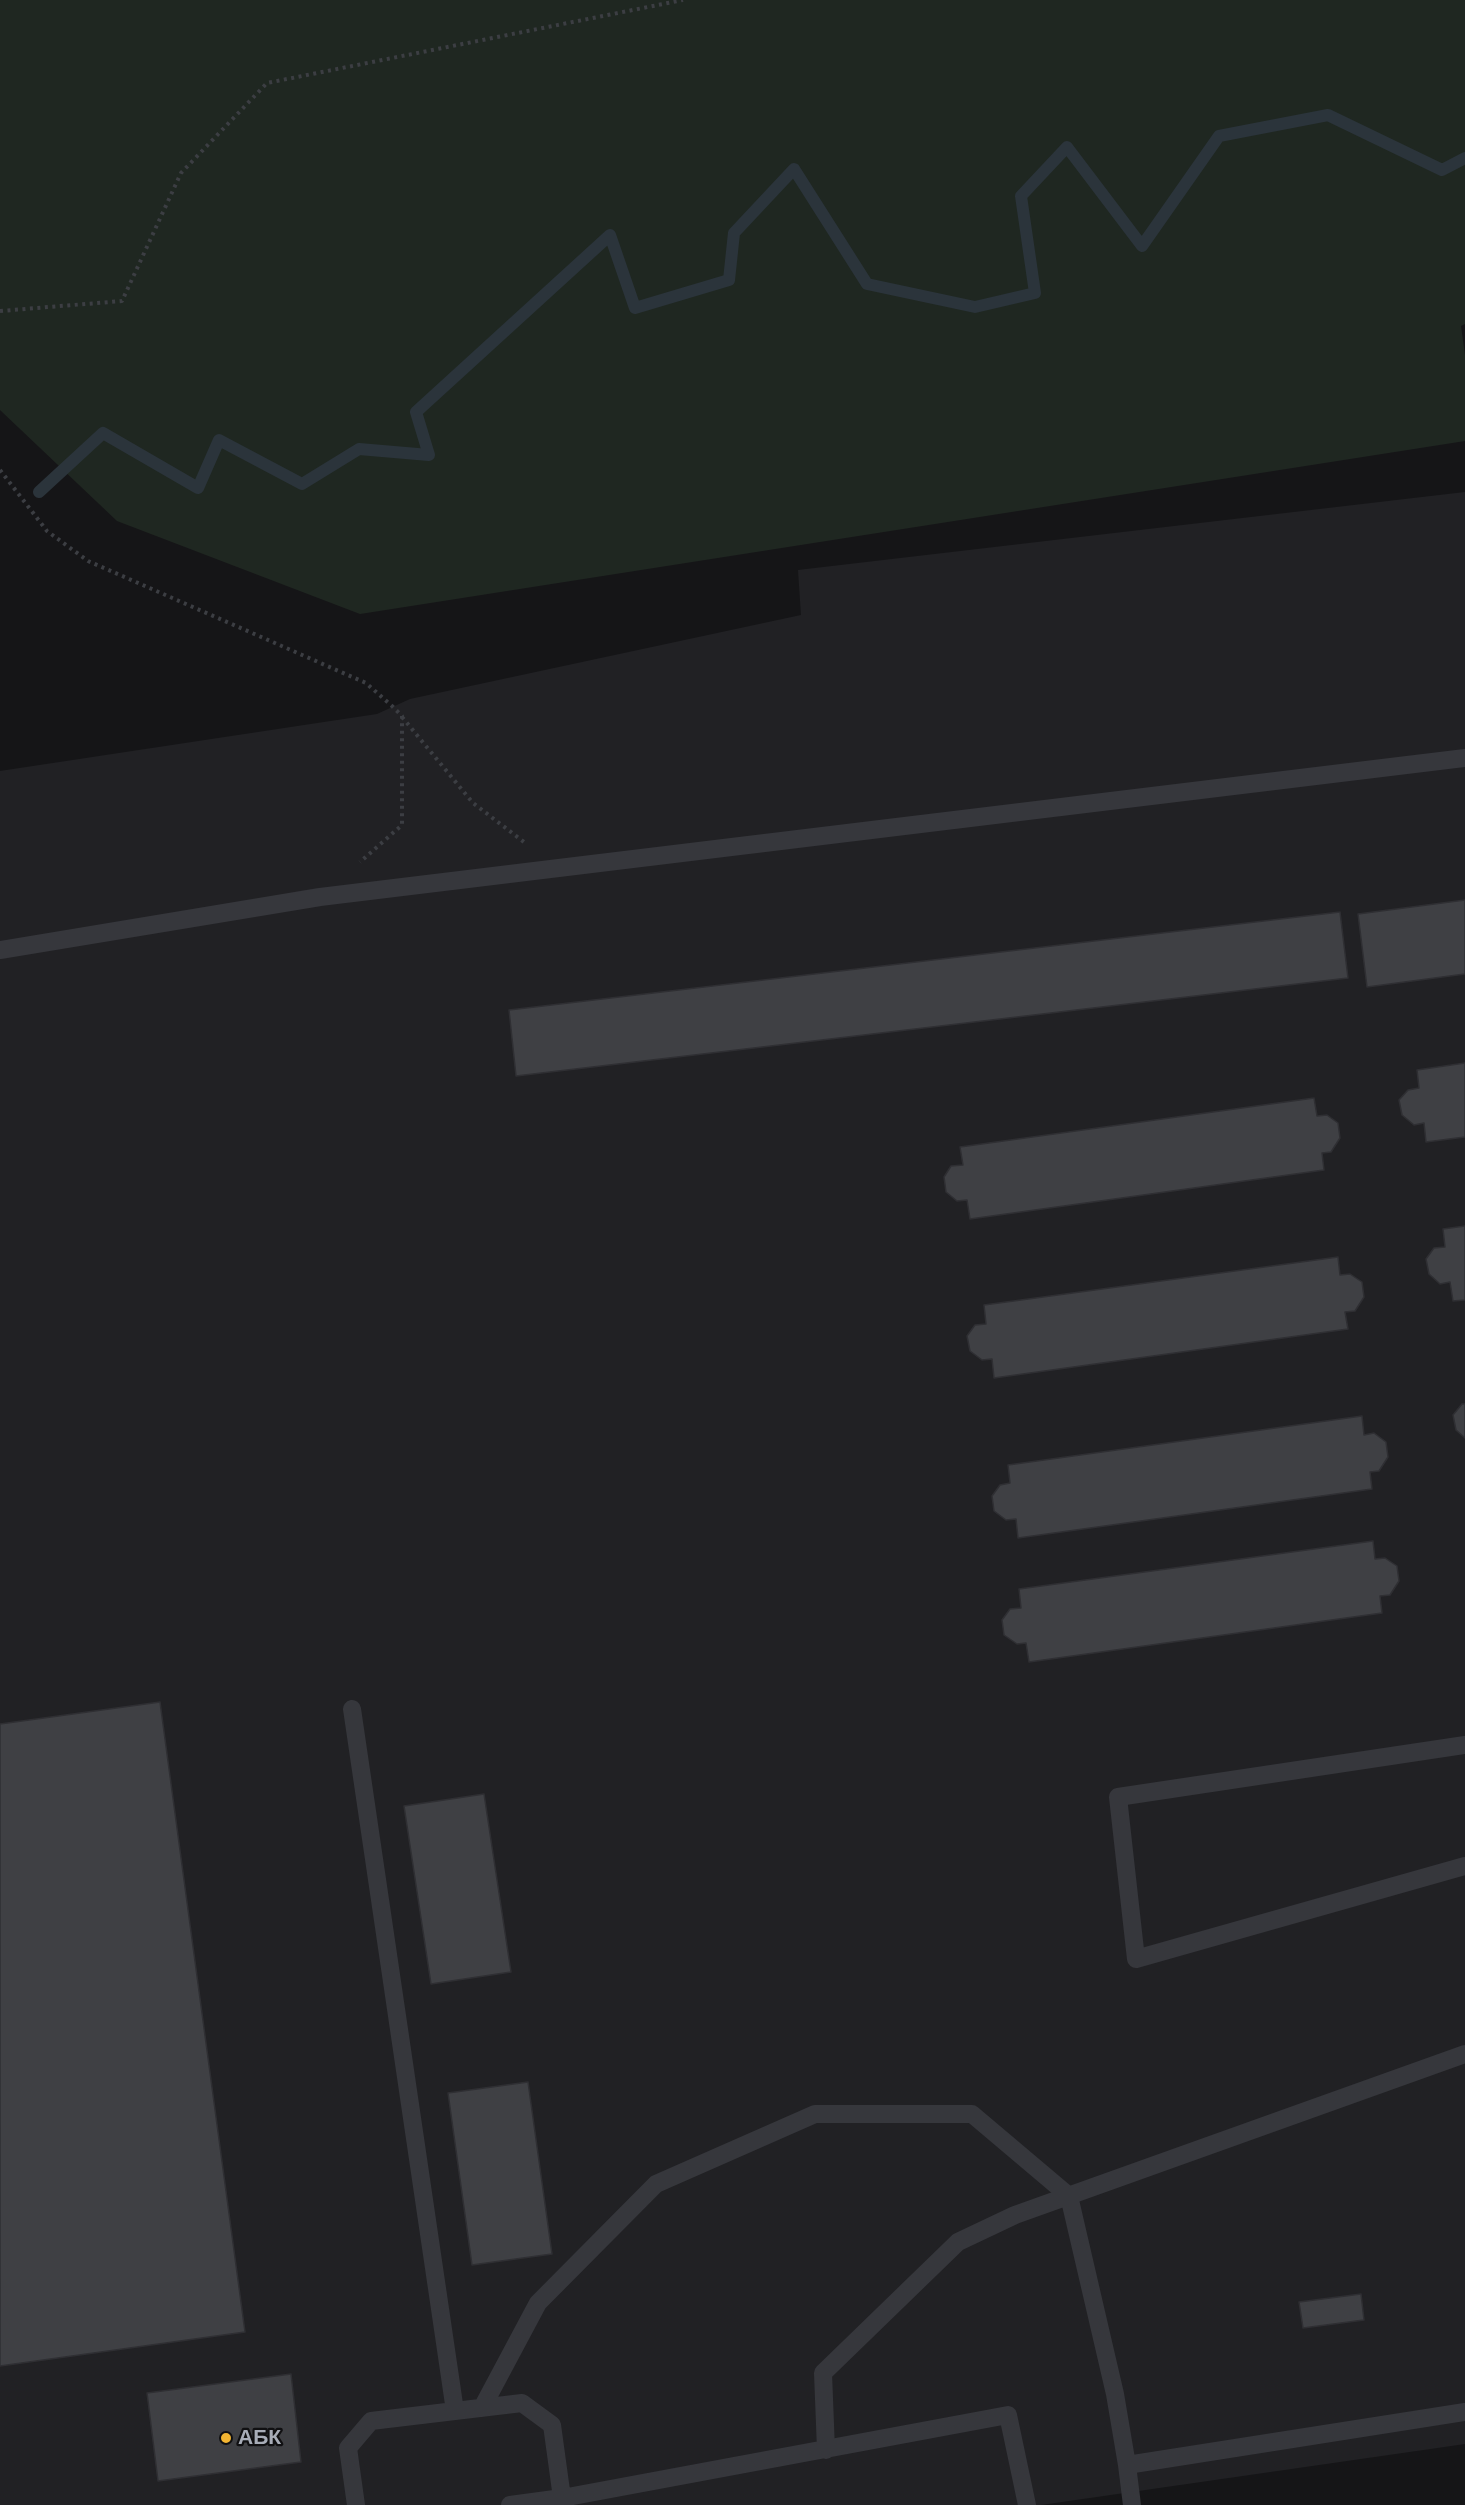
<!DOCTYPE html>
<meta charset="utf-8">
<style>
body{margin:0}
canvas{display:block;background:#151517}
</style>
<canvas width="1465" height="2505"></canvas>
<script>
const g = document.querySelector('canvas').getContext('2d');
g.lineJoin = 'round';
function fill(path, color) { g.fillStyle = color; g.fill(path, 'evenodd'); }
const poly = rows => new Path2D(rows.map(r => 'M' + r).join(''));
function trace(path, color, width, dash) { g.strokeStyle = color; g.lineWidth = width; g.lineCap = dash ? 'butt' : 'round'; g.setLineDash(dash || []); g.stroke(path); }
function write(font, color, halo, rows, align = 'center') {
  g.font = font + ' Arial,sans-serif'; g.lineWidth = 4.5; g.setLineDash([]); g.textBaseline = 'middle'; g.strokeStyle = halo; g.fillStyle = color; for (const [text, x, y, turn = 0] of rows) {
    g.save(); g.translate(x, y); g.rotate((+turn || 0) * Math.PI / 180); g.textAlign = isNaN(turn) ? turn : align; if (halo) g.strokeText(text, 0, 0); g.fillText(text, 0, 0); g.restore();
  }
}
fill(poly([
 [1465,492,1465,2444,1041,2505,0,2505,0,771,377,714,410,699,801,615,798,570]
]), '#212124');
fill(poly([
 [0,0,1465,0,1465,324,1461,326,1465,355,1465,441,360,614,117,521,0,410]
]), '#1f2721');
trace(poly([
 [39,492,103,433,198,488,219,440,302,484,359,449,429,455,416,412,610,235,635,308,729,280,734,233,794,169,867,284,975,307,1035,293,1021,196,1067,147,1142,246,1219,136,1328,115,1442,170,1465,158]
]), '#2b343b', 12);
const building = poly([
 [1465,900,1465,974,1367,987,1358,914,1465,900],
 [1340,912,1348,978,516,1076,509,1010,1340,912],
 [1465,1063,1465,1137,1426,1142,1424,1123,1414,1125,1402,1115,1399,1100,1408,1090,1419,1088,1417,1070,1465,1063],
 [1314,1098,1317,1116,1327,1115,1338,1123,1340,1138,1331,1152,1322,1153,1324,1170,970,1219,967,1200,957,1201,946,1192,944,1177,951,1166,963,1165,960,1147,1314,1098],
 [1465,1226,1465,1300,1453,1301,1450,1282,1440,1284,1429,1274,1426,1259,1434,1248,1445,1247,1443,1229,1465,1226],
 [1338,1257,1340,1275,1350,1274,1362,1282,1364,1297,1355,1311,1345,1312,1348,1329,994,1378,992,1359,982,1360,970,1351,967,1336,975,1325,986,1324,984,1305,1338,1257],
 [1462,1404,1465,1404,1465,1438,1456,1430,1453,1415,1462,1404],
 [1362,1416,1364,1435,1374,1433,1386,1442,1388,1457,1379,1471,1370,1472,1372,1489,1018,1538,1016,1519,1006,1520,994,1511,992,1496,1000,1485,1010,1483,1008,1465,1362,1416],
 [1373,1541,1375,1559,1385,1558,1397,1566,1399,1581,1390,1595,1380,1596,1382,1613,1029,1662,1026,1643,1017,1644,1004,1635,1002,1620,1010,1609,1021,1608,1019,1589,1373,1541],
 [160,1702,245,2332,0,2366,0,1724,160,1702],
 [484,1794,511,1972,431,1984,404,1806,484,1794],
 [528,2082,552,2254,472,2265,448,2093,528,2082],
 [1361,2294,1364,2320,1303,2328,1299,2302,1361,2294],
 [291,2374,301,2462,158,2481,147,2393,291,2374]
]);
fill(building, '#3f4044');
trace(building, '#2f2f33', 1.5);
trace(poly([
 [0,311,122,301,181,173,267,83,683,0],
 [0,470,47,531,88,561,366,683,393,707,402,716,402,825,360,862],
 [402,717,473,803,524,842]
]), '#3c3e43', 4, [3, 4.5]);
trace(poly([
 [0,950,320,897,1465,758],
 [352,1709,455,2411],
 [1465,1745,1118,1797,1136,1959,1465,1866],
 [482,2408,538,2303,656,2184,815,2114,972,2114,1069,2196,1115,2394,1127,2465],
 [826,2450,823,2373,958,2242,1015,2215,1465,2054],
 [356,2505,348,2448,371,2421,522,2403,552,2425,562,2498],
 [510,2505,562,2498,1008,2415,1027,2505],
 [1132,2505,1127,2465,1465,2412]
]), '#36373c', 18);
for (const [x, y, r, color] of [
 [226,2438,6,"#f3b532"]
]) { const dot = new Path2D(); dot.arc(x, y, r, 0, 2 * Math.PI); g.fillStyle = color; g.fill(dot); trace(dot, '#101012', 2); }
write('bold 21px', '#a7acb7', '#101012', [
 ["АБК",238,2438]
], 'left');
</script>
